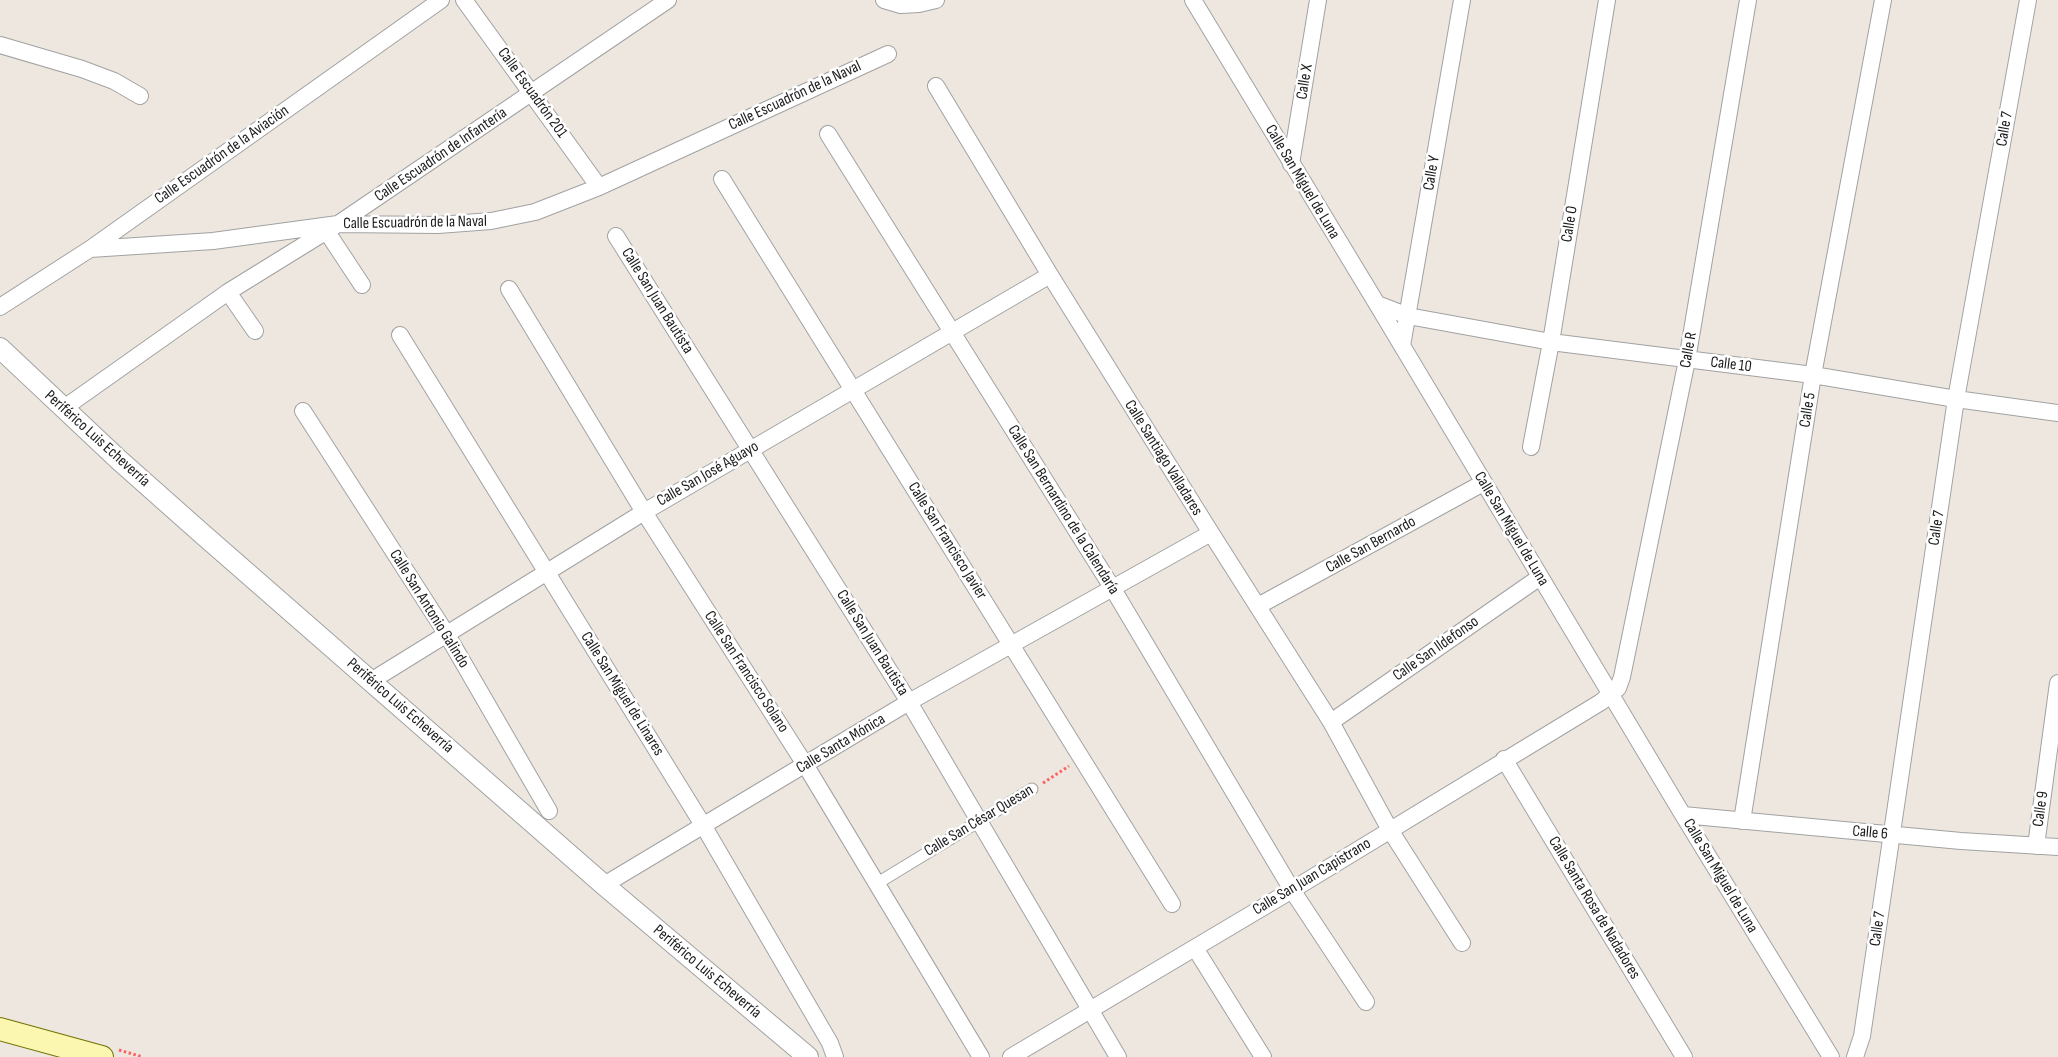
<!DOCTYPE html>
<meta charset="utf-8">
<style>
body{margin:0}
canvas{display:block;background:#ede7e0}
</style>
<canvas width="2058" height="1057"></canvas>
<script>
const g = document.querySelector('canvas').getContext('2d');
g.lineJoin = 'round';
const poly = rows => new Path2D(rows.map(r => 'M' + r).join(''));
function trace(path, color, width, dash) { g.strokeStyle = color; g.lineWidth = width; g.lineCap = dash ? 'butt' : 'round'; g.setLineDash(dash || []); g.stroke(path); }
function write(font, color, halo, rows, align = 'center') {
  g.font = font + ' "Sofia Sans Condensed",sans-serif'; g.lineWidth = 5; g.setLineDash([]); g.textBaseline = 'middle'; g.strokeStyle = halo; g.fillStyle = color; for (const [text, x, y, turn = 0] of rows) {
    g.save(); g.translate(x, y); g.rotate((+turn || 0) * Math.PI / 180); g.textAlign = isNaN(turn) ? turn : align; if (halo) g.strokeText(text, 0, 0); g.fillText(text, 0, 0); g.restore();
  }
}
const pedestrian = poly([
 [876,884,1032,789]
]);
const minor = poly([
 [464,0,599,187],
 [884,0,901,5,919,4,936,0],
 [1193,0,1377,304,1683,815,1831,1057],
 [0,45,82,69,114,81,140,96],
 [936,86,1050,275,1211,533,1331,722,1390,830,1462,943],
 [828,134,1113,589,1292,890,1366,1002],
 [1291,164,1318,0],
 [722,179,1172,904],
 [327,232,362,285],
 [616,236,909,702,1118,1057],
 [90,249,213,241,338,224,438,225,491,221,535,212,599,187,888,54],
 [509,289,644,512,806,766,981,1057],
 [228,292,255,331],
 [1377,304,1408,316,1551,342,1813,375,1956,399,2058,413],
 [0,307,90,249,441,0],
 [400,335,703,825,830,1043,835,1057],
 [1402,346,1462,0],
 [64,408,228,292,338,224,668,0],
 [303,411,446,633,549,811],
 [1531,447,1551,342,1607,0],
 [1258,606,1483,483],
 [371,681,644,512,1050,275],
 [1331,722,1540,577],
 [1504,759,1684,1057],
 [1683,815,1961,841,2058,847],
 [1742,821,1813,375,1883,0],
 [2036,846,2058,683],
 [604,885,909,702,1211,533],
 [1195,948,1263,1057],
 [1011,1057,1292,890,1601,702,1618,688,1622,677,1687,360,1748,0],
 [1855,1057,1862,1036,1956,399,2028,0]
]);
const tertiary = poly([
 [0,348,119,460,199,531,604,885,808,1057]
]);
const secondary = poly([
 [0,1029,102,1057]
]);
trace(pedestrian, '#a2a2a2', 13);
trace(minor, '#a2a2a2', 18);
trace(tertiary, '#a2a2a2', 22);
trace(secondary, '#717202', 24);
trace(poly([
 [1043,783,1069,766],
 [119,1050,143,1057]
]), '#fd6160', 3, [2.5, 2.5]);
trace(pedestrian, '#fff', 11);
trace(minor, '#fff', 16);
trace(tertiary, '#fff', 20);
trace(secondary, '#fbf7b0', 22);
write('16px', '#1b1b1b', '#fff', [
 ["Calle X",1305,82,-81],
 ["Calle Escuadrón 201",532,93,54],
 ["Calle Escuadrón de la Naval",795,96,-25],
 ["Calle 7",2005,129,-80],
 ["Calle Escuadrón de la Aviación",222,155,-35],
 ["Calle Escuadrón de Infantería",441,155,-34],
 ["Calle Y",1432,173,-80],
 ["Calle San Miguel de Luna",1302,182,59],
 ["Calle Escuadrón de la Naval",415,223,-1],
 ["Calle O",1570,224,-81],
 ["Calle San Juan Bautista",657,301,58],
 ["Calle R",1689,350,-80],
 ["Calle 10",1731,365,7],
 ["Calle 5",1808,410,-81],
 ["Periférico Luis Echeverría",97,439,42],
 ["Calle Santiago Valladares",1163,458,58],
 ["Calle San José Aguayo",708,474,-30],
 ["Calle San Bernardino de la Calendaría",1063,510,58],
 ["Calle 7",1937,528,-81],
 ["Calle San Miguel de Luna",1511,529,59],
 ["Calle San Francisco Javier",947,541,58],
 ["Calle San Bernardo",1371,545,-29],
 ["Calle San Antonio Galindo",429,609,58],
 ["Calle San Juan Bautista",872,643,58],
 ["Calle San Ildefonso",1436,649,-35],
 ["Calle San Francisco Solano",746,672,57],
 ["Calle San Miguel de Linares",622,694,58],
 ["Periférico Luis Echeverría",400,706,41],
 ["Calle Santa Mónica",841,744,-31],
 ["Calle 9",2041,809,-82],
 ["Calle San César Quesan",979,821,-31],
 ["Calle 6",1870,833,5],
 ["Calle San Miguel de Luna",1720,876,59],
 ["Calle San Juan Capistrano",1312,877,-31],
 ["Calle Santa Rosa de Nadadores",1594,908,59],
 ["Calle 7",1878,929,-82],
 ["Periférico Luis Echeverría",707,972,40]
]);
</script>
